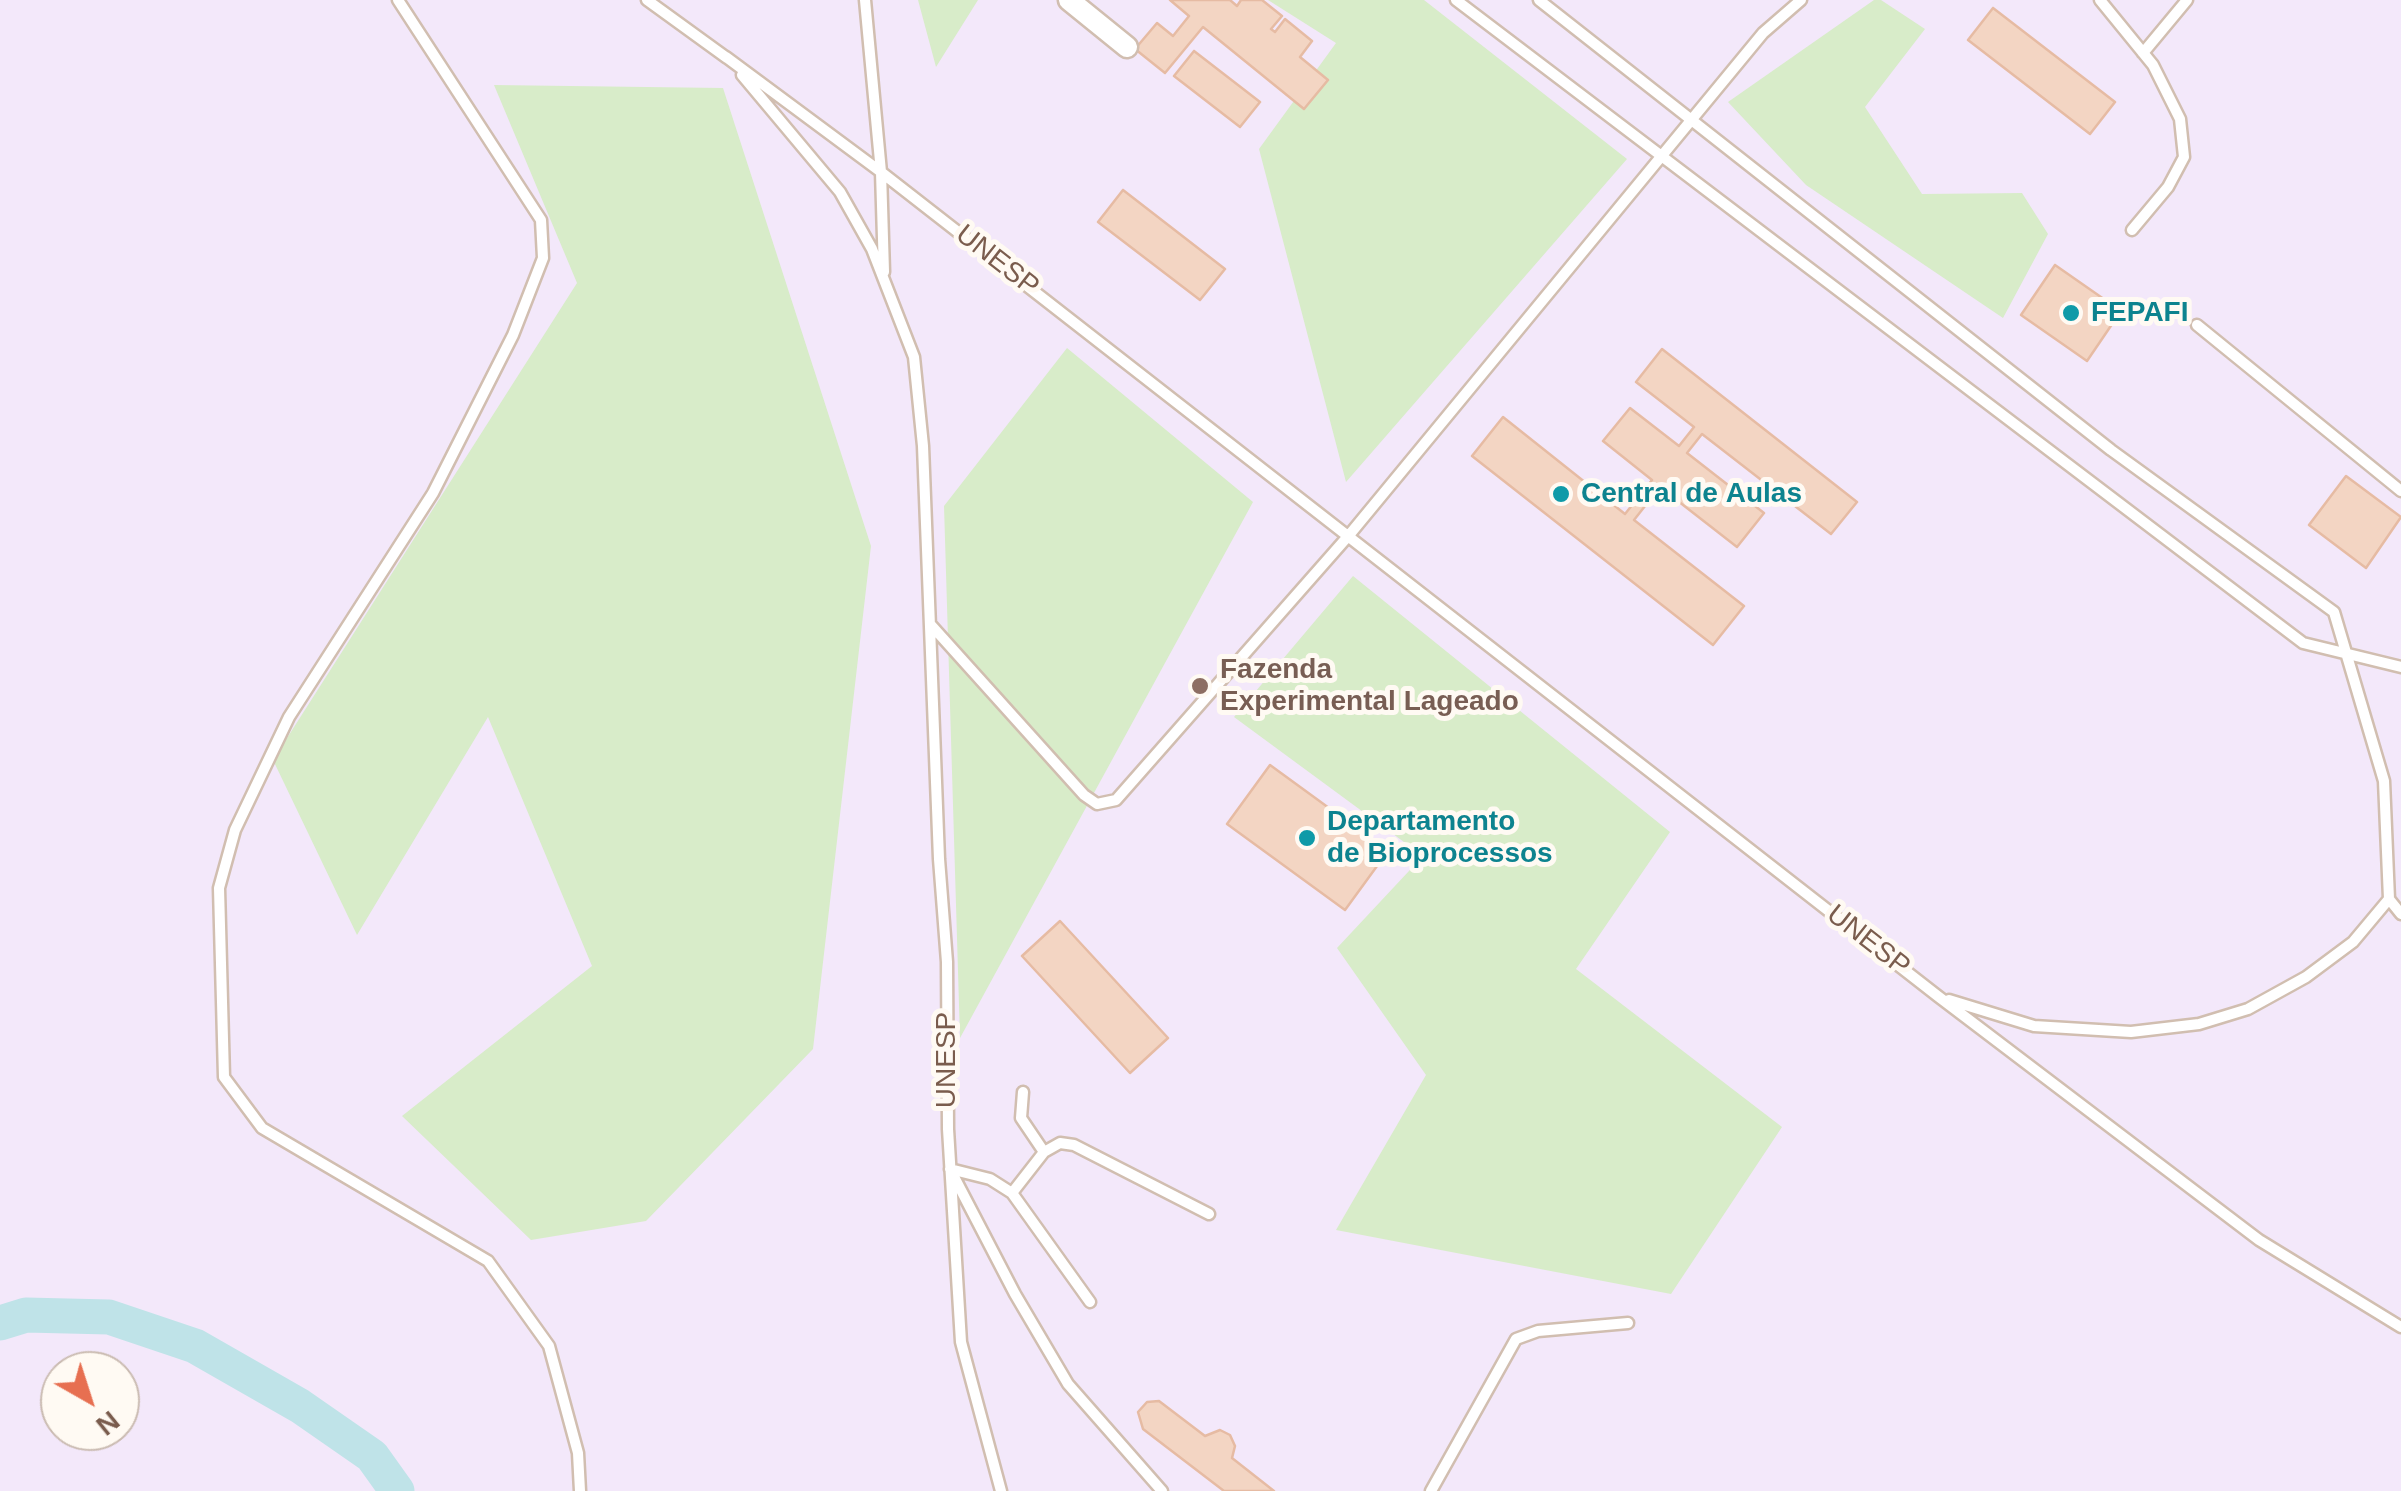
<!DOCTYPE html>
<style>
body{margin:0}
#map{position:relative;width:2401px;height:1491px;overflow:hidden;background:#fdf6ec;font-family:Helvetica,sans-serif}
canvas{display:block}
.north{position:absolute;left:40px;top:1351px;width:100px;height:100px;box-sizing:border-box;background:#fffaf3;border:2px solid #cabbb1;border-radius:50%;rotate:141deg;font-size:28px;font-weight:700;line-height:40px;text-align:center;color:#7a5c4d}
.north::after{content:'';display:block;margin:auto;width:35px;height:45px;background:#e76f51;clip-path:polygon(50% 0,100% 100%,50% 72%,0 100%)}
</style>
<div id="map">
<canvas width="2401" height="1491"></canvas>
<div class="north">N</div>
</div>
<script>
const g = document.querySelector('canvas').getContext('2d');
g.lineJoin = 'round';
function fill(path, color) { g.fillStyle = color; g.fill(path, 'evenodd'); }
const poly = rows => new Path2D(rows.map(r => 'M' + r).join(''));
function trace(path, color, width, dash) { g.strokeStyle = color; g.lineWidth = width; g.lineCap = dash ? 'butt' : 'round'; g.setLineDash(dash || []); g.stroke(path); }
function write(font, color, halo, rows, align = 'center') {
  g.font = font + ' Helvetica,sans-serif'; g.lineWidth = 10; g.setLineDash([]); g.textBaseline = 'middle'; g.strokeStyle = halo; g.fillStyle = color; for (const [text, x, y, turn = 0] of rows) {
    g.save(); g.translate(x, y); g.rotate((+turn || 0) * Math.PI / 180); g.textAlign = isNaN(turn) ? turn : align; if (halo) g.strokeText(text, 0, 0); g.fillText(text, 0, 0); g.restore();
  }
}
fill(poly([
 [0,0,2401,0,2401,1491,0,1491],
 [60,1371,120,1371,120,1431,60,1431]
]), '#f3e8fa');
fill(poly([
 [918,0,978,0,936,67],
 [1268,0,1424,0,1627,159,1346,482,1259,149,1336,43],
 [1874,0,1881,0,1925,29,1865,107,1922,194,2022,193,2048,234,2003,318,1806,185,1728,102],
 [494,85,723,88,871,546,813,1049,646,1221,531,1240,402,1116,592,966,488,717,357,935,273,760,577,283],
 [1067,348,1253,502,960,1038,944,506],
 [1353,576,1670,832,1576,969,1782,1127,1671,1294,1336,1230,1426,1075,1337,948,1423,856,1234,717]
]), '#d8ecc9');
trace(poly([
 [0,1323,26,1315,109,1317,195,1346,300,1406,372,1456,397,1491]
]), '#bfe3e8', 35);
const building = poly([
 [1170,0,1230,0,1237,6,1241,0,1262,0,1282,16,1271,29,1275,32,1285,19,1312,41,1300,57,1328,80,1304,109,1203,27,1165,73,1135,49,1157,23,1173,36,1189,16,1170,0],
 [1993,8,2115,102,2090,134,1968,40,1993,8],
 [1194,51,1260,102,1240,127,1174,76,1194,51],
 [1123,190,1225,269,1200,300,1098,222,1123,190],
 [2055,265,2121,311,2087,361,2021,315,2055,265],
 [1662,349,1857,502,1831,534,1702,434,1687,453,1764,513,1737,547,1660,487,1634,520,1744,606,1713,645,1472,456,1503,417,1625,514,1652,480,1603,441,1630,408,1679,446,1694,427,1636,382,1662,349],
 [2346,476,2401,517,2366,568,2309,525,2346,476],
 [1270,765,1388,851,1345,910,1227,824,1270,765],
 [1060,921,1168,1038,1130,1073,1022,956,1060,921],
 [1159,1401,1205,1436,1220,1430,1230,1435,1235,1446,1232,1458,1274,1491,1224,1491,1143,1429,1138,1412,1147,1402,1159,1401]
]);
fill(building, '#f3d5c3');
trace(building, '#e6bba3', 2.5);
const lane = poly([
 [398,0,541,220,543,258,513,335,433,493,289,717,235,830,219,888,224,1077,262,1128,488,1261,549,1346,578,1453,580,1491],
 [647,0,727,58],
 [865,0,881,172,884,272],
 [1456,0,2303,643,2401,667],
 [1539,0,2111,450,2334,612,2384,781,2389,899,2401,914],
 [2100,0,2153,65,2180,119,2184,157,2168,187,2132,230],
 [2143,53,2187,0],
 [726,57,881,172,1939,997,2259,1240,2401,1327],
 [742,75,840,192,872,249,914,357,923,446,939,859,947,962,948,1129,961,1342,1001,1491],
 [2197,325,2401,491],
 [931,625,1084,795,1097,804,1116,800,1350,534,1763,33,1801,0],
 [1949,1000,2034,1026,2131,1032,2199,1024,2248,1009,2306,977,2353,942,2389,899],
 [1023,1092,1021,1118,1044,1152],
 [1012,1193,1044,1152,1060,1143,1074,1145,1209,1214],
 [1090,1302,1012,1193,990,1179,950,1169,1015,1294,1068,1384,1162,1491],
 [1431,1491,1516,1339,1538,1331,1628,1323]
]);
const street = poly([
 [1069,0,1127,47]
]);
trace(lane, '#d1beb0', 15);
trace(street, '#d1beb0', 25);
trace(lane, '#fff', 10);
trace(street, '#fff', 20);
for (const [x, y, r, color] of [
 [2071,313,10,"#0f9aa8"],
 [1561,494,10,"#0f9aa8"],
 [1200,686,10,"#8d6e63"],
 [1307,838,10,"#0f9aa8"]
]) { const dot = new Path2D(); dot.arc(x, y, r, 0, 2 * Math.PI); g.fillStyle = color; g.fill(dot); trace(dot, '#fffaf3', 4); }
write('28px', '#7a5c4d', '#fffaf3', [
 ["UNESP",997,261,38],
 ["UNESP",1868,941,38],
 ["UNESP",947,1060,-90]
]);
write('bold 28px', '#0d838f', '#fffaf3', [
 ["FEPAFI",2091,313],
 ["Central de Aulas",1581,494],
 ["Departamento",1327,822],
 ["de Bioprocessos",1327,854]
], 'left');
write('bold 28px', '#785e54', '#fffaf3', [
 ["Fazenda",1220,670],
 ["Experimental Lageado",1220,702]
], 'left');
</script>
